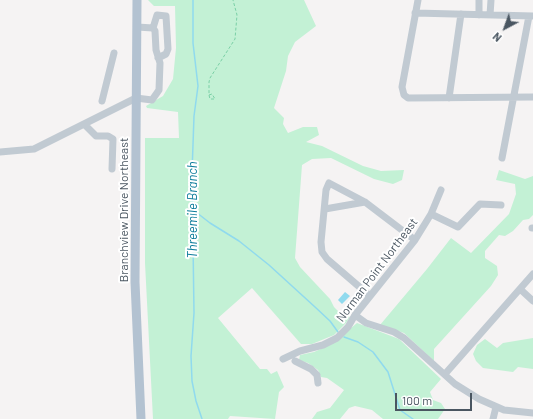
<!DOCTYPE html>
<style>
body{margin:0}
#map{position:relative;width:533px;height:419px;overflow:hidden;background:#f5f3f3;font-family:Barlow,sans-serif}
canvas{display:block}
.north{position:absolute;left:485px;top:8px;width:40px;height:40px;-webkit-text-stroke:3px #fff;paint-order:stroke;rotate:221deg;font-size:11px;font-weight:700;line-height:16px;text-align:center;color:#4a5661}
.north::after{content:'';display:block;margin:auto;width:14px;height:18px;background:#4a5661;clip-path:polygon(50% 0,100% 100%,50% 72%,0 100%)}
.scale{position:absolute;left:395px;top:393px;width:77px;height:18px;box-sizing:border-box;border:2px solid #4a5661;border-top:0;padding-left:5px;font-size:12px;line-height:14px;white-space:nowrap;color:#4a5661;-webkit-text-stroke:3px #fff;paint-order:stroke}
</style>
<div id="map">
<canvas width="533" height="419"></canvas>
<div class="north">N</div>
<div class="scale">100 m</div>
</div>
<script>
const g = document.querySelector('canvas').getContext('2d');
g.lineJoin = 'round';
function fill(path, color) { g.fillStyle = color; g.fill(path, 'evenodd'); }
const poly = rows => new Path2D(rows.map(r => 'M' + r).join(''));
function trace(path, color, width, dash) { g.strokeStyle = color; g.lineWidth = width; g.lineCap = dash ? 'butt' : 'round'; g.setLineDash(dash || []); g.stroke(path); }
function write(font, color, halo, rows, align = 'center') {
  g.font = font + ' Barlow,sans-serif'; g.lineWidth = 4; g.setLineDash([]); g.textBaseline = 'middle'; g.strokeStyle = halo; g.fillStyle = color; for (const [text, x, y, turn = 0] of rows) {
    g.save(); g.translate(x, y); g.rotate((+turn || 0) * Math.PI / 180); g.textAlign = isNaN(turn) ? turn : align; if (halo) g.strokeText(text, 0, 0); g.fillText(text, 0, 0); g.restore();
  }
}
fill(poly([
 [148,0,304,0,316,26,295,42,288,56,286,71,274,108,284,118,283,124,288,133,303,127,317,127,319,135,306,142,322,146,363,166,381,171,404,170,402,180,393,184,374,179,331,158,312,159,302,165,295,258,300,267,330,299,334,307,341,314,350,317,346,323,334,335,312,344,301,344,252,288,218,318,260,369,267,369,271,374,277,371,284,387,279,392,275,419,230,416,228,419,153,419,145,263,145,138,179,138,178,112,147,108,146,106,163,96,173,79,176,48,175,6,154,6],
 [499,170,525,179,533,176,533,215,529,219,523,220,513,231,505,236,499,235,485,251,485,258,497,266,498,275,491,286,434,349,434,361,404,333,380,325,427,269,451,238,471,253,509,214,516,194,515,184,496,180],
 [357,323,399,339,441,379,430,392,433,400,441,403,445,409,438,419,383,419,372,410,355,406,349,408,340,419,312,419,317,412,330,408,344,390,327,378,321,377,318,370,308,363,299,360,300,355,314,352,332,344],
 [533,338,533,369,518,367,513,372,483,368,476,361,473,354,477,345,485,339,497,348,503,343]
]), '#c3f1d5');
fill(poly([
 [345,292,350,296,342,304,338,300]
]), '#90daee');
trace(poly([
 [193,0,193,43,198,86,194,116,192,173,194,313,191,356,192,381,196,401,202,419],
 [192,209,210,223,239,241,269,265,315,307,330,321,338,332],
 [344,337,358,342,373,352,388,372,400,410,413,419]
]), '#90daee', 1.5);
trace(poly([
 [209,95,212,94,215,99,210,99,209,95,209,82,210,78,235,39,237,15,233,0]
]), '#7ad0a6', 1, [3, 2]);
trace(poly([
 [418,0,402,87,404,95,408,98,533,97],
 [415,13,533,16],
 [479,15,479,0],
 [490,15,491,0],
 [153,28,157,15,166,16,168,49,166,54,158,58],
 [449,98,461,14],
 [102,101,114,53],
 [84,124,96,136,108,136,113,139,112,169],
 [0,152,34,149,136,98,152,100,159,90,160,63,156,50,155,31,153,28,137,27],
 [502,158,529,16],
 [325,209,365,202],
 [431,214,441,190],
 [532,228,533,228],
 [520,289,533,301],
 [370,296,327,259,322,252,321,242,326,190,329,183,365,202,415,240],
 [355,315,366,323,394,332,404,338,455,384,479,399,504,410,533,413],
 [283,359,300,351,323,345,337,338,348,327,355,315,415,240,431,214,458,227,480,204,501,205],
 [295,361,311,369,317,375,318,383],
 [445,374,533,274],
 [493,419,496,407]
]), '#c1cad2', 7);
trace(poly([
 [137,0,135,282,141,419]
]), '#b3c2d1', 9);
write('12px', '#4a5661', '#fff', [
 ["Branchview Drive Northeast",124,210,-90],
 ["Norman Point Northeast",377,270,-53]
]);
write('italic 13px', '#0c7c9b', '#fff', [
 ["Threemile Branch",193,210,-90]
]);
</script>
